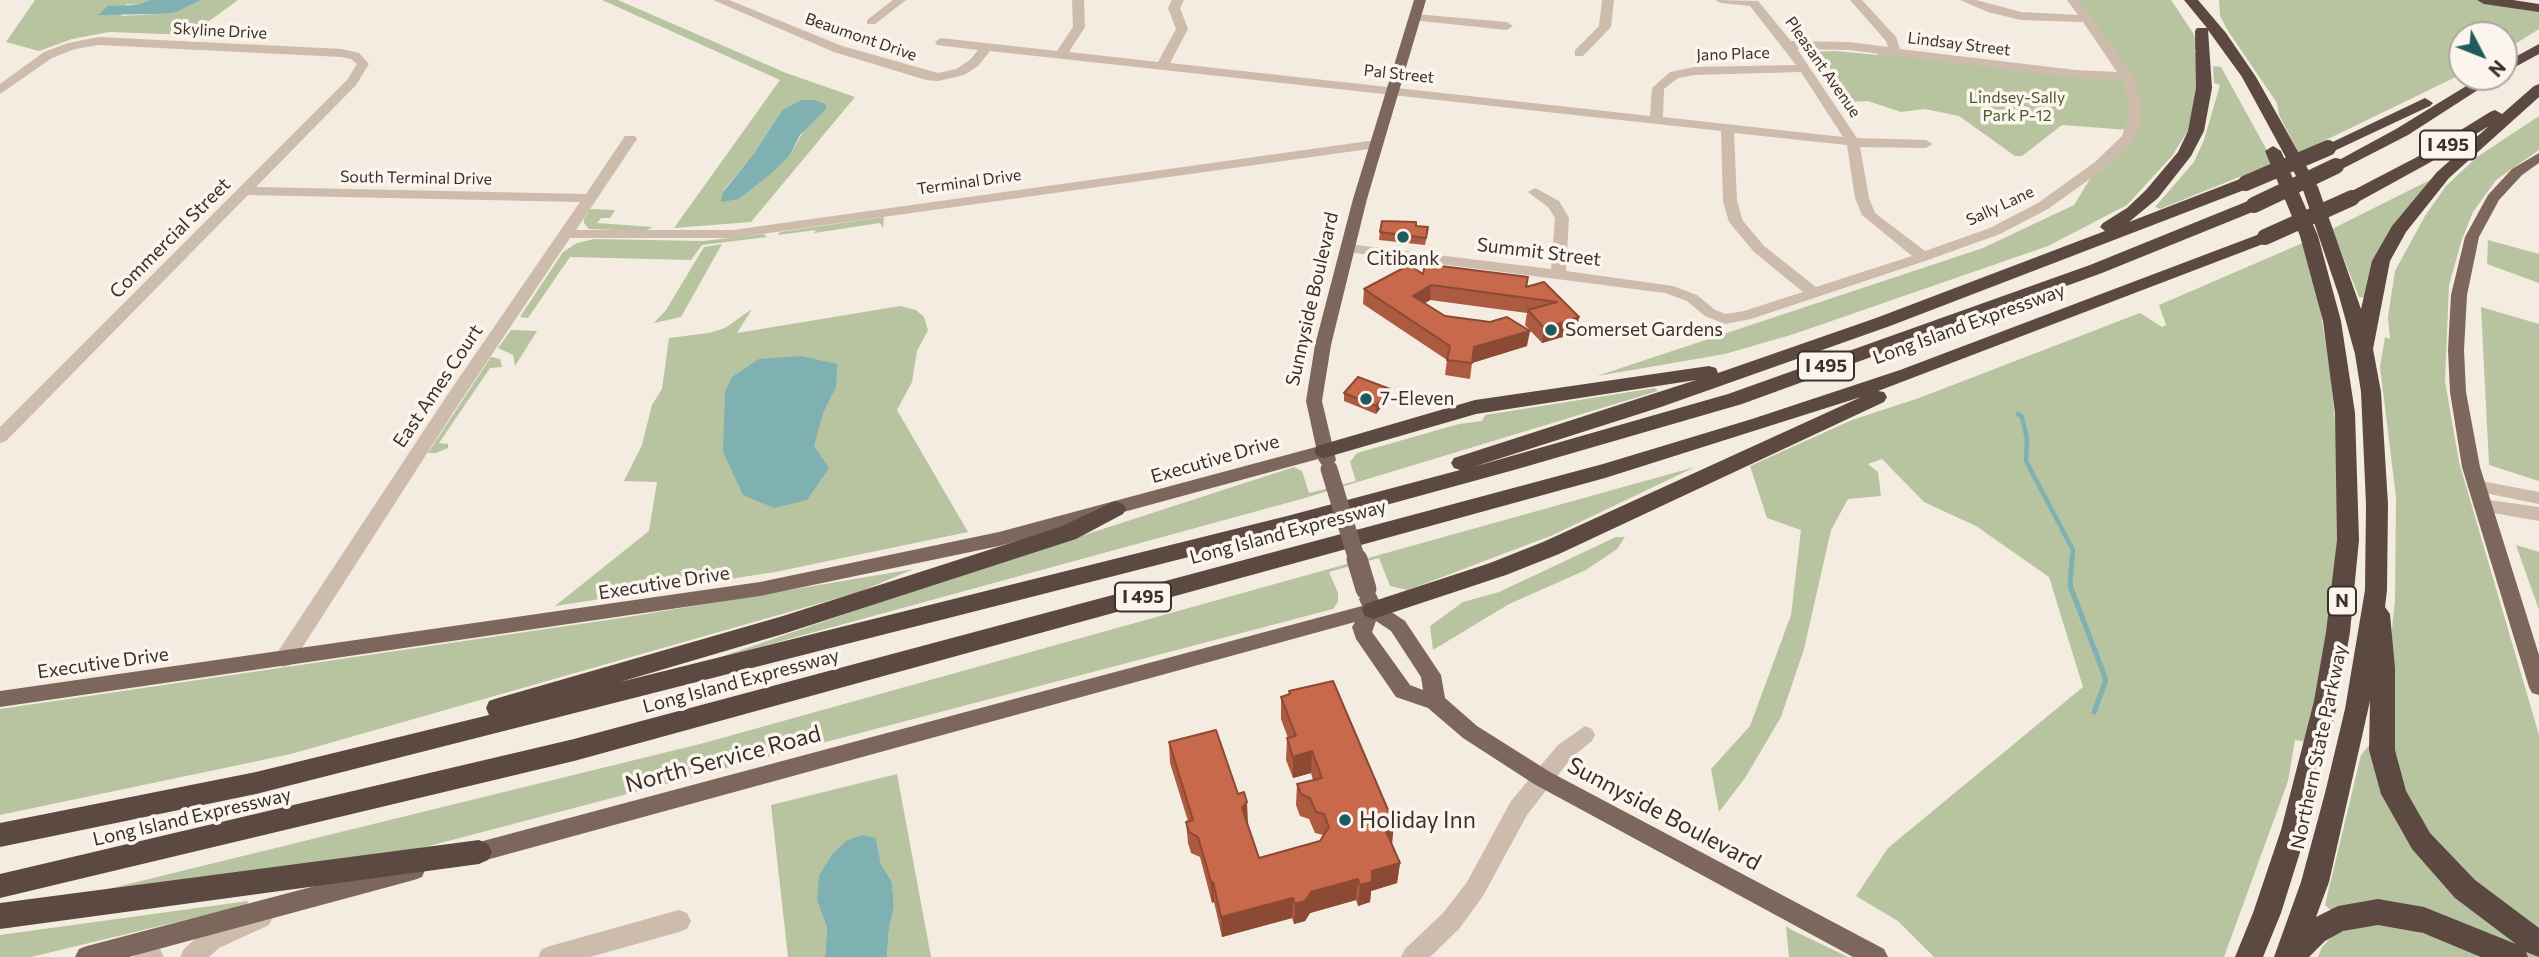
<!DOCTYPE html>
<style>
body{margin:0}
#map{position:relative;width:2539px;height:957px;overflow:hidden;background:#f4ebe1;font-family:Commissioner,sans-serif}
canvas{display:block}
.north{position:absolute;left:2448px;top:21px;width:70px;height:70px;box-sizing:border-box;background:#fbf5ee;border:2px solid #aea6a0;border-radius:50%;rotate:132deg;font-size:19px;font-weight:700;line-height:28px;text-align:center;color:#3b302b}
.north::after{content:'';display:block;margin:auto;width:24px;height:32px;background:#1f5a5e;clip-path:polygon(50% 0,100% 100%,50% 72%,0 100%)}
</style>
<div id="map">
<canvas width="2539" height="957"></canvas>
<div class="north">N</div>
</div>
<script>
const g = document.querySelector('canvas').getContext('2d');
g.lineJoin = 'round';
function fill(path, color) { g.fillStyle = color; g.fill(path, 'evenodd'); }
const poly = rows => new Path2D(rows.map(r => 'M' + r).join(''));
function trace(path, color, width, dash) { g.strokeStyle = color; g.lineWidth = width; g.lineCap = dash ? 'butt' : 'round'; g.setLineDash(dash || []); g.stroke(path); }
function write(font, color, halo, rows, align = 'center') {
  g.font = font + ' Commissioner,sans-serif'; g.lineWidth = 7; g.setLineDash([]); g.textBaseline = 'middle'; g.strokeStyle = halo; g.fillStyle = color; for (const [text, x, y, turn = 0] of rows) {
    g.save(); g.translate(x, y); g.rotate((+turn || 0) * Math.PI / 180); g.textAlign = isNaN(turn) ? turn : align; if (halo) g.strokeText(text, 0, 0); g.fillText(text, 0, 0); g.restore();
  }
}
fill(poly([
 [35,0,150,0,136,5,126,4,121,16,159,14,201,0,238,0,190,35,109,32,72,39,39,51,6,42],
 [602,0,618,0,786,73,855,97,751,222,674,228,780,80],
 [801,100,803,132,790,155,739,199,723,191,755,152,782,110],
 [2070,0,2171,0,2193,33,2200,50,2194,50,2202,66,2191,126,2172,156,2127,205,2048,246,1794,334,1725,354,1597,376,1983,248,2074,205,2100,163,2129,130,2062,125,2022,156,2015,156,1959,116,1925,109,1901,112,1868,101,1850,102,1839,99,1809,52,1835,51,1878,55,1877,49,2125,77],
 [2219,0,2476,0,2539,10,2539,29,2504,51,2504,35,2462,35,2462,74,2299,153,2279,115,2277,103,2228,31,2220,16],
 [2213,66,2221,67,2274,163,2160,209,2155,207,2194,162,2204,140,2220,85,2214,83],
 [2539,116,2539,150,2496,180,2473,212,2462,239,2449,285,2445,381,2459,462,2539,735,2539,933,2437,851,2405,795,2390,736,2387,677,2395,600,2396,497,2380,367,2385,337,2390,339,2388,317,2395,271,2425,216,2446,186,2477,157],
 [2432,179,2398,219,2375,263,2367,298,2359,297,2332,229],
 [590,209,615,210,610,218,601,218,597,223,653,227,645,231,589,229,584,223,584,219],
 [884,217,883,228,880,223,814,233,816,230,778,235,780,232],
 [764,234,767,237,702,245,691,260,570,257,528,318,520,317,563,252,577,243,594,239,703,241],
 [2488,240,2539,254,2539,283,2487,264],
 [2305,242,2316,285,2330,369,2339,463,2339,526,2326,654,2307,742,2295,740,2288,781,2224,957,1934,957,1898,921,1856,896,1888,848,2083,687,2049,577,1976,526,1924,502,1882,459,1868,464,1878,472,1881,496,1848,499,1831,530,1804,649,1781,717,1745,778,1719,812,1711,769,1750,726,1791,615,1801,530,1767,518,1750,466,1852,420,1919,398,2140,313,2162,327,2166,325,2159,305],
 [722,244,681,317,654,323,666,310,704,247],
 [900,306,916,310,924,317,928,330,917,351,912,382,897,410,968,532,775,572,555,606,649,531,657,482,624,481,642,445,652,405,662,389,669,338,709,333,725,328,752,309,737,333],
 [2481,307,2539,324,2539,481,2489,465],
 [511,330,537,331,515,366,513,355,498,348],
 [491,357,500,359,502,367,490,368,439,443,448,444,448,448,436,453,428,453],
 [1655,388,1658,391,1305,498,712,660,918,589,1294,467,1302,471,1309,493,1356,481,1350,462,1357,453,1459,424,1482,421,1485,415],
 [1695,467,1553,535,1408,590,1390,586,1379,558,1329,572,1338,593,1338,602,1333,609,429,846,326,868,43,905,704,743],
 [1616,537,1625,537,1617,549,1586,570,1509,604,1433,650,1430,626,1463,602,1499,592],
 [2516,545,2539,552,2539,610],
 [914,569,859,592,291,754,0,815,0,709,628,617],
 [2374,739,2382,783,2539,957,2525,957,2489,939,2335,914,2325,905,2361,755],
 [897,774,931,957,887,957,889,929,894,907,892,882,881,864,876,838,817,901,827,928,825,957,788,957,771,805],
 [248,901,247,905,31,957,0,957,0,935],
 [2379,919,2496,957,2318,957,2322,947,2342,926],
 [1786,926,1792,930,1848,957,1789,957]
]), '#b8c4a0');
fill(poly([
 [150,0,201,0,176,12,159,14,98,15,108,6,136,5],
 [801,100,814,100,825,104,826,109,800,135,790,155,774,171,739,199,721,202,723,192,755,152,782,110],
 [801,356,837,364,836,387,823,413,814,446,829,468,807,500,774,508,743,495,723,452,725,392,732,377,759,359],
 [862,835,876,838,881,864,892,882,894,907,889,929,887,957,825,957,827,928,817,901,819,876,833,853,846,841]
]), '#7fb0b2');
trace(poly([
 [2018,414,2022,417,2027,439,2026,461,2073,550,2072,560]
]), '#7fb0b2', 4.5);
trace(poly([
 [2072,559,2070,585,2106,680,2094,712]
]), '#7fb0b2', 5);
fill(poly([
 [713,0,729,0,842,46,938,73,956,69,970,60,978,50,937,45,935,42,941,38,1057,51,1073,27,1072,0,1084,0,1085,27,1069,52,1158,62,1176,29,1168,8,1172,0,1184,0,1180,8,1188,29,1170,63,1650,116,1652,88,1670,72,1695,67,1796,65,1750,6,1721,3,1715,0,1758,1,1791,41,1849,42,1888,47,1886,41,1850,0,1862,0,1896,37,1900,49,2075,70,2117,72,2083,22,2021,20,1988,12,1960,0,1976,0,2021,12,2078,15,2067,0,2079,0,2133,76,2142,105,2140,124,2133,140,2105,168,2048,209,2000,234,1928,260,1751,319,1725,324,1705,316,1687,301,1665,293,1348,252,1341,248,1348,244,1551,269,1555,218,1548,207,1528,192,1535,188,1559,201,1569,218,1566,271,1673,286,1697,295,1715,310,1726,314,1744,311,1803,292,1754,252,1729,222,1723,201,1721,131,990,51,978,66,964,75,938,81,926,80,834,52,713,0],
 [1797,49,1849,50,2075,78,2122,80,2130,105,2126,124,2122,136,2095,162,2038,203,1990,228,1925,251,1875,213,1869,198,1860,147,1926,148,1933,144,1926,140,1857,138,1797,49],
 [1801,72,1843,137,1663,117,1664,89,1678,78,1695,75,1801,72],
 [1734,133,1847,145,1855,198,1862,215,1912,256,1816,287,1764,246,1743,221,1737,201,1734,133],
 [893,0,906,0,875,24,867,24,867,20,893,0],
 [1602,0,1614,0,1611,27,1583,56,1575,56,1575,50,1599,26,1602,0],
 [1415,14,1507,22,1513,26,1507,30,1411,20,1411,16,1415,14],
 [99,37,342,49,359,53,369,64,356,85,256,187,586,194,625,136,635,136,637,139,576,230,733,230,1376,140,1383,144,1376,148,733,238,570,238,460,402,291,665,284,667,277,665,274,659,277,653,448,394,580,202,248,195,6,441,0,443,0,427,347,80,357,64,351,59,342,57,99,45,75,49,52,58,0,94,0,84,44,52,68,43,99,37],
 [2476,480,2539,492,2539,504,2470,490,2467,486,2470,482,2476,480],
 [2482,499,2539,507,2539,521,2476,510,2473,505,2476,500,2482,499],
 [1585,726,1592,729,1595,735,1592,741,1572,757,1527,815,1483,896,1459,929,1430,957,1401,957,1405,949,1443,913,1467,882,1511,801,1558,745,1585,726],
 [261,906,269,909,273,917,269,925,219,948,209,957,180,957,184,949,203,932,261,906],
 [679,910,687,913,691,921,687,929,679,932,590,957,538,957,542,949,550,946,679,910],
 [146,946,160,949,164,957,134,957,138,949,146,946]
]), '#cdbbac');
fill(poly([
 [1414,0,1426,0,1367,199,1331,345,1322,401,1336,460,1333,464,1321,464,1318,459,999,546,760,596,0,707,0,691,760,582,999,532,1316,447,1306,401,1315,345,1353,199,1414,0],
 [2539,153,2539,163,2522,175,2499,200,2479,237,2467,295,2464,350,2466,392,2480,467,2539,655,2539,695,2532,693,2529,687,2462,467,2450,392,2448,350,2451,295,2465,237,2488,195,2512,169,2539,153],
 [1369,592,1376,594,1381,605,1405,621,1441,675,1445,698,1477,726,1550,772,1884,949,1888,957,1853,957,1534,784,1463,738,1428,708,1396,697,1356,639,1352,627,1355,622,468,865,460,862,457,855,460,848,468,845,1362,606,1359,599,1362,594,1369,592],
 [1376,621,1391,631,1421,677,1423,690,1410,685,1372,632,1376,621],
 [414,860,422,863,425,870,422,877,414,880,129,957,75,957,79,949,87,946,414,860]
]), '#7d675c');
fill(poly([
 [2184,0,2198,0,2226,33,2256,77,2318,187,2361,309,2372,261,2392,226,2437,172,2489,126,2429,163,2358,202,2346,202,2344,198,2346,194,2417,157,2490,112,2495,110,2502,114,2534,86,2539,84,2539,97,2449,178,2406,232,2390,261,2373,349,2381,392,2388,504,2387,590,2385,607,2390,614,2395,668,2395,750,2406,791,2430,833,2475,880,2539,928,2539,957,2526,952,2528,957,2481,957,2423,933,2378,925,2343,931,2325,941,2309,957,2274,957,2301,882,2325,793,2345,709,2365,590,2366,504,2361,392,2355,354,2339,296,2302,187,2242,77,2208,30,2212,88,2204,131,2191,156,2158,198,2129,222,2240,179,2252,179,2254,183,2252,187,1890,326,1661,407,1473,467,1728,394,2090,265,2248,201,2254,200,2262,205,2260,209,2102,273,1742,404,1514,470,1291,531,256,794,0,847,0,823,256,772,489,715,486,708,489,701,498,698,783,616,1060,527,1115,501,1123,504,1126,509,1123,514,1076,539,783,634,620,682,1291,515,1460,470,1454,468,1451,463,1454,458,1696,380,1476,414,1324,458,1317,456,1314,451,1317,446,1475,400,1709,366,1716,368,1718,373,1876,318,2105,231,2100,227,2103,223,2127,208,2146,190,2178,152,2188,131,2196,88,2195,31,2197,28,2207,28,2184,0],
 [2370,701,2369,750,2381,794,2412,849,2455,898,2516,944,2424,907,2378,899,2338,906,2316,917,2329,882,2370,701],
 [2477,0,2513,0,2539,4,2539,12,2484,4,2477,0],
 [2539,44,2539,54,2504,73,2504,63,2539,44],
 [2481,77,2498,77,2408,135,2342,169,2330,169,2328,166,2396,129,2481,77],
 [2425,98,2433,103,2430,106,2334,151,2328,153,2320,148,2425,98],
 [2273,146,2281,151,2318,236,2341,321,2355,413,2359,540,2350,632,2338,701,2307,830,2281,913,2263,957,2235,957,2253,913,2281,830,2314,701,2326,632,2337,540,2335,413,2323,321,2300,236,2265,151,2273,146],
 [2265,232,2271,233,2274,237,2271,241,1878,391,1884,392,1887,397,1884,402,1559,554,1506,575,1373,619,1365,616,1362,610,1365,604,1490,563,1543,542,1861,397,1605,478,574,761,0,898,0,874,574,739,1603,464,1752,419,1900,370,2265,232],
 [479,840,488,844,492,852,488,860,479,864,0,929,0,903,479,840]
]), '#5c4a42');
trace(poly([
 [1329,469,1357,560]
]), '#7d675c', 17);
trace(poly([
 [1357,559,1366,589]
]), '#7d675c', 21);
trace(poly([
 [2246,183,2328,148],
 [2254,205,2336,166],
 [2265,237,2352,198]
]), '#5c4a42', 16);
fill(poly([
 [1416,226,1427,235,1425,245,1379,240,1380,232],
 [1423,274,1526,287,1544,282,1579,317,1576,333,1542,343,1525,325,1527,313,1430,300,1425,303,1445,316,1527,346,1472,363,1470,379,1445,375,1447,360,1363,304,1364,289],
 [1344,393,1389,397,1376,414,1344,401],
 [1289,691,1392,845,1400,863,1397,883,1371,891,1370,902,1358,906,1356,900,1310,913,1305,921,1294,924,1292,918,1222,937,1214,902,1212,903,1200,857,1191,853,1188,843,1186,822,1188,821,1170,763,1169,742,1247,802,1247,824,1259,858,1320,841,1323,835,1315,833,1309,819,1300,816,1296,805,1297,784,1313,780,1311,773,1293,778,1286,760,1287,738,1288,738,1281,719,1281,697,1289,695]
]), '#ac5a40');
fill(poly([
 [1431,285,1430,300,1412,311,1413,296],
 [1579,317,1576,333,1542,343,1544,328],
 [1530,331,1527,346,1472,363,1470,379,1474,347],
 [1390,389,1389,397,1376,414,1376,406],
 [1312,751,1311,773,1293,778,1293,757],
 [1247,802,1248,824,1242,829,1242,808],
 [1394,824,1392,845,1384,827],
 [1400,863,1397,883,1371,891,1370,902,1358,906,1360,885,1372,871],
 [1358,879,1356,900,1310,913,1305,921,1294,924,1295,904,1311,892],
 [1211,882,1213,882,1214,902,1212,903],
 [1293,898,1292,918,1222,937,1221,917]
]), '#8c4a34');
const building = poly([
 [1382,221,1416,222,1416,226,1428,227,1426,238,1380,232,1382,221],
 [1425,264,1528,277,1526,287,1544,282,1579,317,1544,328,1528,310,1557,302,1431,285,1413,296,1445,316,1490,322,1507,317,1530,331,1474,347,1472,363,1447,360,1450,346,1364,289,1409,265,1423,274,1425,264],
 [1358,377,1390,389,1376,406,1344,393,1358,377],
 [1333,681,1394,824,1384,827,1400,863,1372,871,1372,882,1360,885,1358,879,1311,892,1305,901,1295,904,1293,898,1221,917,1213,882,1211,882,1198,837,1189,832,1186,822,1193,820,1169,742,1216,730,1238,794,1244,792,1247,802,1242,808,1259,858,1320,841,1329,827,1324,814,1316,812,1310,798,1301,794,1297,784,1322,778,1312,751,1293,757,1287,738,1296,736,1281,697,1290,694,1289,691,1333,681]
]);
fill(building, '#c8694b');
trace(building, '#8c4a34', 2);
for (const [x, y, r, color] of [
 [1403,237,7,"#1f5a5e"],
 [1551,330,7,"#1f5a5e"],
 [1366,399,7,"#1f5a5e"],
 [1345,820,7,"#1f5a5e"]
]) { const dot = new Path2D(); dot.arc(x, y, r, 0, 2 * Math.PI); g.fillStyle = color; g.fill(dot); trace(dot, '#fbf5ee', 2.5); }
write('16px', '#3b302b', '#fbf5ee', [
 ["Skyline Drive",220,31,3],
 ["Beaumont Drive",861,37,19],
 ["Lindsay Street",1959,44,7],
 ["Jano Place",1733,54,-2],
 ["Pleasant Avenue",1823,67,55],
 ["Pal Street",1399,74,6],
 ["South Terminal Drive",416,178,1],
 ["Terminal Drive",969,182,-8],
 ["Sally Lane",2000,206,-25]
]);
write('16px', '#4a5a2e', '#fbf5ee', [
 ["Lindsey-Sally",2017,98],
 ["Park P-12",2017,116]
]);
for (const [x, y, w] of [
 [2448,145,56],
 [1826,366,56],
 [1143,597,56],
 [2342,601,28]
]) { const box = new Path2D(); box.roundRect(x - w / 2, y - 14.5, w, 29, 5); g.fillStyle = '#fbf5ee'; g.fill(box); trace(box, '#3b302b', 2); }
write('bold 18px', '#3b302b', null, [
 ["I 495",2448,145],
 ["I 495",1826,366],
 ["I 495",1143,597],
 ["N",2342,601]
]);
write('19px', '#3b302b', '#fbf5ee', [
 ["Commercial Street",170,238,-45],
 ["Summit Street",1539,252,7],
 ["Sunnyside Boulevard",1312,299,-77],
 ["Long Island Expressway",1969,324,-20],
 ["East Ames Court",438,386,-56],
 ["Executive Drive",1215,459,-16],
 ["Long Island Expressway",1288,532,-15],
 ["Executive Drive",664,583,-9],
 ["Executive Drive",103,663,-8],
 ["Long Island Expressway",741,681,-15],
 ["Northern State Parkway",2319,747,-78],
 ["Long Island Expressway",192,817,-13]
]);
write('19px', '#3b302b', '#fbf5ee', [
 ["Citibank",1403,259,"center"],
 ["Somerset Gardens",1565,330],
 ["7-Eleven",1380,399]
], 'left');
write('23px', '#3b302b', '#fbf5ee', [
 ["North Service Road",723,759,-15],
 ["Sunnyside Boulevard",1664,814,28]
]);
write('23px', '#3b302b', '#fbf5ee', [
 ["Holiday Inn",1359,820]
], 'left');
</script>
